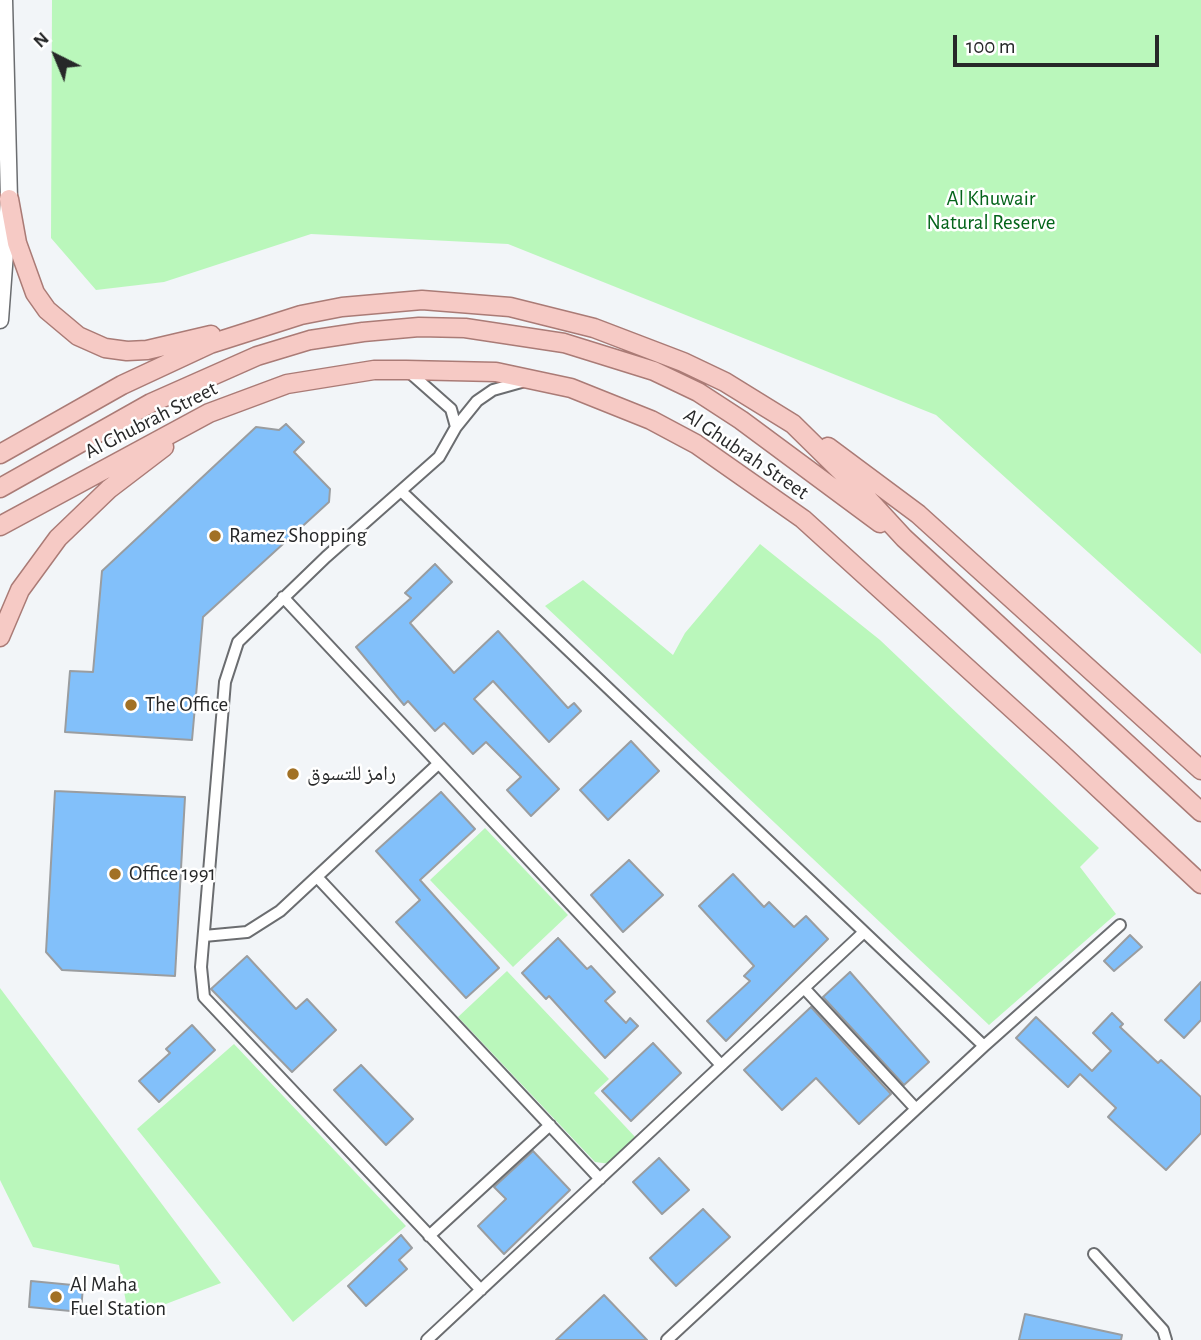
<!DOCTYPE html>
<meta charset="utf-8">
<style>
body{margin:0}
#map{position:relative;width:1201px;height:1340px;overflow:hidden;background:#f2f5f8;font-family:"Alegreya Sans",sans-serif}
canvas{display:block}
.north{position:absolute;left:21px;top:21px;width:70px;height:70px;-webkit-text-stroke:5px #fff;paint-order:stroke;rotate:317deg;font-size:19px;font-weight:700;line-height:28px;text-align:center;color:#272829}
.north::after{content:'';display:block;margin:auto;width:24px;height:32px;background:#272829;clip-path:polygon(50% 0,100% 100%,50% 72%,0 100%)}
.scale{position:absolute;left:953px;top:35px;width:206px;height:32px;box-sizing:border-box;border:4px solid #272829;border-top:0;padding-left:9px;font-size:21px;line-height:24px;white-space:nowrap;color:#272829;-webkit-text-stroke:5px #fff;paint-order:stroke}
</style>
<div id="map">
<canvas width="1201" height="1340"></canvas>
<div class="north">N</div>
<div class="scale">100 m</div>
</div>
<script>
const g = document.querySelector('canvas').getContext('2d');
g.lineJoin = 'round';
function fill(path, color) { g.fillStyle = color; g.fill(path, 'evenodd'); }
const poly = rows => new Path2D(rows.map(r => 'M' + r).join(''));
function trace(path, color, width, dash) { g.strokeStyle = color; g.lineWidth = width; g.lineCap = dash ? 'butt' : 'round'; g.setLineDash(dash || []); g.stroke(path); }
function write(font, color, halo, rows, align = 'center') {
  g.font = font + ' "Alegreya Sans","Noto Naskh Arabic",sans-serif'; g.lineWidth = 5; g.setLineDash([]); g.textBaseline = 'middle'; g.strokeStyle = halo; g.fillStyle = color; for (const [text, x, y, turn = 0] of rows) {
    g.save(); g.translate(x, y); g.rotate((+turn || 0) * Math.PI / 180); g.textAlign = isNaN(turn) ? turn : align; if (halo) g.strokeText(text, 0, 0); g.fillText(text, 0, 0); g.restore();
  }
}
fill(poly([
 [52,0,1201,0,1201,654,936,415,508,244,311,234,164,282,96,290,51,238],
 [760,544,880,640,1099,848,1080,867,1116,914,989,1025,545,606,583,580,673,655,685,633],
 [485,828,568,915,513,967,430,880],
 [507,971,609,1079,594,1093,637,1139,611,1164,595,1162,458,1017],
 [0,988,221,1283,129,1318,119,1265,33,1247,0,1180],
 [234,1044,406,1226,293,1322,137,1129]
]), '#baf7bb');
const building = poly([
 [286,424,304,442,294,452,330,489,329,502,203,617,192,740,65,732,70,671,93,672,102,571,256,427,279,430,286,424],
 [435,564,452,582,410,623,454,673,498,631,568,708,574,703,581,711,549,742,493,681,474,699,559,789,531,816,507,790,521,777,486,742,473,754,444,723,435,731,408,701,404,705,356,647,411,598,405,593,435,564],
 [631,741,659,771,608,820,580,790,631,741],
 [55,791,185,797,175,976,62,970,46,952,55,791],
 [441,792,475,829,420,880,499,968,466,998,396,922,420,900,376,851,441,792],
 [629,860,663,895,623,932,591,895,629,860],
 [733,874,764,907,769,902,794,927,806,916,828,939,726,1041,707,1021,750,981,744,976,754,966,699,906,733,874],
 [1130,935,1142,947,1114,971,1104,961,1130,935],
 [558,938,587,969,591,966,615,992,605,1001,626,1023,630,1018,638,1026,605,1058,549,996,546,999,522,973,558,938],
 [247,956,296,1009,307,999,336,1030,292,1072,211,989,247,956],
 [850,972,929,1062,904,1085,823,997,850,972],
 [1201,982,1201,1020,1184,1038,1165,1020,1201,982],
 [811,1007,891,1094,859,1124,816,1078,782,1110,744,1070,811,1007],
 [1112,1013,1123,1024,1120,1027,1158,1063,1161,1060,1201,1097,1201,1133,1166,1170,1108,1117,1116,1108,1080,1074,1068,1087,1016,1038,1036,1017,1092,1071,1111,1051,1093,1033,1112,1013],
 [192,1025,215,1050,159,1102,139,1081,170,1053,166,1049,192,1025],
 [653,1043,681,1073,631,1121,602,1091,653,1043],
 [361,1065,413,1119,386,1145,334,1090,361,1065],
 [533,1151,570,1190,504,1254,478,1226,506,1199,494,1187,533,1151],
 [659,1158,689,1190,662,1214,633,1182,659,1158],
 [703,1209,730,1237,676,1286,650,1258,703,1209],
 [401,1235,412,1248,399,1260,407,1269,366,1306,348,1286,401,1235],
 [31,1281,83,1286,81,1312,29,1307,31,1281],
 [604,1295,647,1340,556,1340,604,1295],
 [1025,1314,1122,1335,1121,1340,1019,1340,1025,1314]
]);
fill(building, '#82c0fa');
trace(building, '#9a9da0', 2);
const minor = poly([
 [408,371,451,409,456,427],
 [401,491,984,1046],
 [283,597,721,1065],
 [317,877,600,1179],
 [204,936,247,932,280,911,437,765],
 [804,988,916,1109],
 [429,1236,550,1125],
 [1094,1254,1163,1330,1166,1340],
 [481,1290,204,997,201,967,225,682,238,642,326,557,439,457,456,427,477,401,493,390,525,381],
 [427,1340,864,932],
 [667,1340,984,1046,1120,925]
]);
const secondary = poly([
 [0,320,9,199,4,0]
]);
const primary = poly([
 [9,199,17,243,35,293,47,310,78,336,105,348,127,351,147,350,211,335],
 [828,447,918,514,1201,770],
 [0,454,122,385,210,344,301,315,342,307,422,300,510,307,594,328,683,362,725,382,793,424,857,487,904,538,1201,812],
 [0,488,151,403,257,356,310,340,363,332,419,327,465,328,564,343,654,371,698,392,741,420,880,523],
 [0,526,209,413,287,384,374,370,406,370,496,372,571,388,651,420,696,444,803,519,1062,754,1201,884],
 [0,637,20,590,58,538,109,489,164,447]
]);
trace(minor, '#6b6d70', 14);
trace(secondary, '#6b6d70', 19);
trace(primary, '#aa7b76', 21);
trace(minor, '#fff', 10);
trace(secondary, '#fff', 16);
trace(primary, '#f6cac5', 18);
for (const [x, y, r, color] of [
 [215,536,7,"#a17125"],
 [131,705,7,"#a17125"],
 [293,774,7,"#a17125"],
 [115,874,7,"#a17125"],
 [56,1297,7,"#a17125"]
]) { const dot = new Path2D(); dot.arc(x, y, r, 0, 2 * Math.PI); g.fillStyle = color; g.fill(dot); trace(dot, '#fff', 2.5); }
write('21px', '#04641a', '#fff', [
 ["Al Khuwair",991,199],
 ["Natural Reserve",991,223]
]);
write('21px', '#272829', '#fff', [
 ["Al Ghubrah Street",151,420,-27],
 ["Al Ghubrah Street",746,454,34]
]);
write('21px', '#272829', '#fff', [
 ["Ramez Shopping",229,536],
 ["The Office",145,705],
 ["رامز للتسوق",307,774],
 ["Office 1991",129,874],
 ["Al Maha",70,1285],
 ["Fuel Station",70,1309]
], 'left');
</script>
